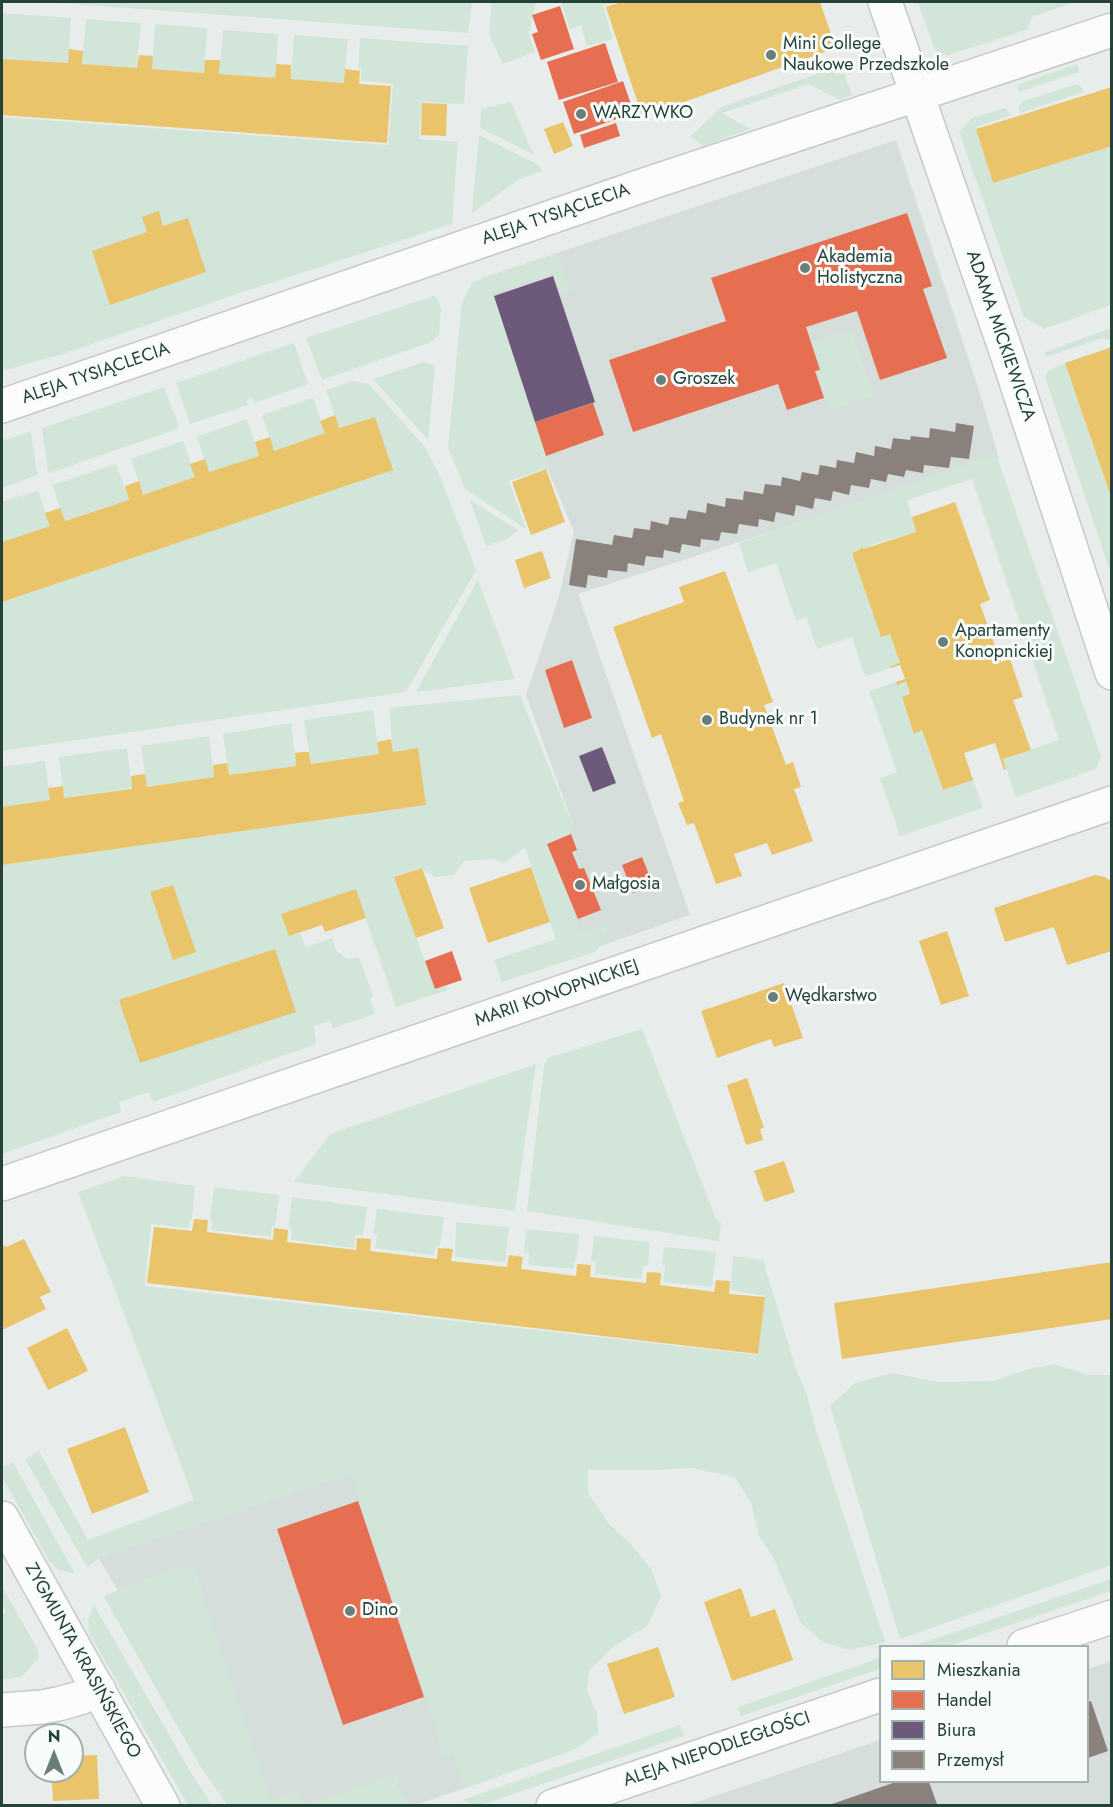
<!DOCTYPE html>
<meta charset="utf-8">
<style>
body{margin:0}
#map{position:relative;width:1113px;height:1807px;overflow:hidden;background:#e8edeb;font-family:Jost,sans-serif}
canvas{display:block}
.frame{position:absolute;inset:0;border:3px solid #24423a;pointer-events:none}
.legend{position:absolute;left:879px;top:1645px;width:210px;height:138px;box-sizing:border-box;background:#f7fbf9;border:2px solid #a3b1ad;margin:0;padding:8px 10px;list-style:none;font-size:18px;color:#24423a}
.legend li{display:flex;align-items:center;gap:12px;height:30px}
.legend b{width:30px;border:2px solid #a3b1ad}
.north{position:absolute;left:24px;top:1723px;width:60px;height:60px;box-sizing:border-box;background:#f7fbf9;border:2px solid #a3b1ad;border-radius:50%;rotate:0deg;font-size:16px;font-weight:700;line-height:24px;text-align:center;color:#24423a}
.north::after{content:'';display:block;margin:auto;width:21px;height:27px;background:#697e78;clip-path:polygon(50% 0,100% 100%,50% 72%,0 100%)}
</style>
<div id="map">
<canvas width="1113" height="1807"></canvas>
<div class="frame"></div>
<ul class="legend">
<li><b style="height:16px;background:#e9c46a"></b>Mieszkania</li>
<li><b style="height:16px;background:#e76f51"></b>Handel</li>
<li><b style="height:16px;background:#6d597a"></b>Biura</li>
<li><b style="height:16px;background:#8a817c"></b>Przemysł</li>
</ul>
<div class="north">N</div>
</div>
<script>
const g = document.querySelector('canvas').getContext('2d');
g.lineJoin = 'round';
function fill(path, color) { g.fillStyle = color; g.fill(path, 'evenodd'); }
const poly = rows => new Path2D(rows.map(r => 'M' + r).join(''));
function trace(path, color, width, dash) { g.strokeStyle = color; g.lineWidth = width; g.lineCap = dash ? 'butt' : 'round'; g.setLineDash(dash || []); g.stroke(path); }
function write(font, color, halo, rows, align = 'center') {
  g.font = font + ' Jost,sans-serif'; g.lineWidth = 6; g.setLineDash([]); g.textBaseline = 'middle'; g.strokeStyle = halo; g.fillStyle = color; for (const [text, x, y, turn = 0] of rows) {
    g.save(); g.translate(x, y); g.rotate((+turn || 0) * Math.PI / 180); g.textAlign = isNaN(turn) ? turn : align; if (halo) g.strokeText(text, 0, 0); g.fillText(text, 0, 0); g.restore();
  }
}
fill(poly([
 [896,140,978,387,999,458,578,594,690,915,577,954,536,838,573,825,526,695,558,600,574,531,546,466,482,278],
 [363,1443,480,1783,415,1805,244,1805,88,1540],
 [1111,1661,1111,1805,685,1806,880,1740,880,1782,1088,1782,1088,1669]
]), '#d6dedb');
fill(poly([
 [46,2,472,2,468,33],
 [492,2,536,2,529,33,535,52,503,64,489,34],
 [565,2,617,2,603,6,613,39,587,46,581,25,570,29,561,3],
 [918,2,1075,2,1032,17,1027,30,948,55,938,53,934,48],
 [3,13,71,18,68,63,2,59],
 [86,19,141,23,137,68,82,64],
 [155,24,207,28,204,73,152,69],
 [223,30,278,34,275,78,219,74],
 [294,35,348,39,344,83,291,79],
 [360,38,468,46,464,104,422,102,419,139,458,142,452,224,237,294,63,354,2,371,2,117,388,145,393,84,361,81,362,68,358,68],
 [1077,64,1079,72,1019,92,1017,85],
 [834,68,844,73,852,95,840,100,809,84,722,113,750,129,704,146,690,137,721,107],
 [1077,84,1082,88,1084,92,1020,113,1018,108,1021,102],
 [511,102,533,154,480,128,481,109],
 [1004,108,1008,111,1010,116,976,127,993,183,1111,146,1111,305,1044,329,1024,317,959,132,972,118],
 [479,135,537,164,542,171,520,179,472,213],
 [558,253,571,291,562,294,553,273,492,293,550,467,509,481,526,529,465,489,448,447,462,302,473,282],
 [433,296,436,296,441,308,439,335,429,343,322,380,306,338],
 [1111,328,1111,340,1102,338,1046,357,1045,352],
 [851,330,874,395,829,410,817,372,822,369,813,343],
 [294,343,308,384,255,403,252,398,247,400,248,405,190,424,176,383],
 [424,362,435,366,428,440,373,379],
 [1065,363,1111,498,1111,574,1045,377,1049,370],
 [353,381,369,384,425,447,440,476,476,570,406,692,2,751,2,602,392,470,375,417,339,428,326,390],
 [164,387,179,426,177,429,50,473,48,472,42,428],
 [313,398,325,433,274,451,262,415],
 [247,419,259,456,209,472,197,437],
 [31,431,37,475,2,488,2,441],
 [183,441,195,477,143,495,131,459],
 [996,454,1101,756,1096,769,1016,797,1003,759,1059,740,972,479,907,500,916,532,877,543,863,549,862,548,852,553,881,637,890,634,900,663,891,666,891,668,865,677,852,637,817,649,806,617,796,621,776,563,748,572,739,543],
 [116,464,129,500,65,521,52,485],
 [38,490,50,526,2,542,2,502],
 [470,500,518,530,507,539,486,546],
 [478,580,515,679,416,692],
 [906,681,910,694,902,698,914,733,922,730,943,790,973,780,983,808,900,836,880,778,897,772,869,691,896,682,897,684],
 [520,695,577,836,547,844,582,934,609,925,599,947,595,952,502,982,494,960,556,939,525,847,505,863,493,859,464,861,454,875,436,877,420,868,394,877,435,989,446,986,448,990,396,1007,356,890,288,932,290,936,300,933,306,947,332,938,336,950,347,959,359,957,373,995,370,999,375,1014,333,1028,330,1021,314,1026,316,1044,153,1102,149,1092,119,1102,121,1112,2,1154,2,1156,2,865,426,805,418,749,393,752,389,708],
 [373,710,379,754,311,764,304,720],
 [291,723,296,766,229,775,223,734],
 [209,736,214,777,147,787,141,746],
 [127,748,132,788,64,798,59,757],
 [45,761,50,800,2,807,2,767],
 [642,1029,716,1219,721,1223,719,1241,527,1211,544,1065,548,1058],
 [536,1064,515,1211,294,1182,330,1134],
 [125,1176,195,1186,192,1220,190,1219,189,1228,151,1224,145,1286,758,1355,765,1296,731,1290,733,1256,763,1260,796,1369,806,1392,817,1433,885,1642,850,1650,823,1642,801,1623,773,1557,759,1536,751,1503,735,1477,692,1468,656,1470,588,1470,588,1493,609,1524,630,1543,652,1570,661,1597,647,1626,617,1644,589,1670,587,1690,597,1714,598,1733,576,1749,466,1788,462,1783,453,1754,441,1757,437,1730,426,1696,351,1474,101,1557,87,1567,25,1459,39,1451,88,1540,194,1500,78,1192],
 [214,1187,279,1195,275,1227,272,1226,271,1237,211,1230,212,1223,210,1218],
 [292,1197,367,1207,363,1236,356,1235,354,1248,291,1240,292,1232,289,1224],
 [377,1209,444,1217,440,1246,436,1246,434,1255,375,1248,377,1235,373,1234],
 [456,1222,509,1227,505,1262,455,1257],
 [527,1229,579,1234,576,1261,574,1261,574,1269,528,1265,529,1253,524,1252],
 [594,1236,650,1242,648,1266,643,1266,641,1279,595,1274,596,1262,591,1261],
 [664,1247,716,1252,712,1287,663,1282,665,1266,662,1265],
 [1054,1364,1089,1375,1111,1375,1111,1565,900,1639,830,1406,855,1383,893,1373,938,1382,993,1381,1029,1369],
 [13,1462,61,1549,75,1573,72,1573,59,1570,50,1562,2,1477,2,1468],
 [186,1566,194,1568,203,1595,271,1800,299,1791,304,1805,384,1778,394,1776,399,1776,396,1788,405,1794,407,1800,407,1805,227,1805,200,1766,104,1597,121,1588],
 [1111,1579,1111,1591,948,1646,914,1646],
 [2,1586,34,1643,38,1651,39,1658,22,1676,2,1680,2,1615,6,1612,2,1605],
 [94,1605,190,1771,212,1805,188,1805,89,1633,88,1619],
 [880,1658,880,1669,741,1716,738,1707],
 [680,1725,684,1736,484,1804,472,1804,462,1800]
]), '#d1e6d8');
fill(poly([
 [621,2,820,2,836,48,670,107,668,104,641,113,606,7],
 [69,49,83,51,82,64,137,68,139,55,153,56,152,69,204,73,205,60,220,60,219,74,275,78,276,64,291,65,291,79,344,83,345,69,360,71,359,84,391,86,387,143,2,115,2,59,68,63],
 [1112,87,1112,146,993,183,976,129],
 [422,103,447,104,446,136,421,135],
 [563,122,573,146,554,154,544,129],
 [159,211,163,226,188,218,206,272,110,305,92,251,147,232,142,217],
 [1112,347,1112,497,1111,497,1065,363],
 [335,415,339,428,375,417,393,470,2,602,2,542,50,526,45,513,60,508,65,521,129,500,125,486,139,481,143,495,195,477,190,464,205,459,209,472,259,456,255,442,270,437,274,451,325,433,320,421],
 [546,469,565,522,531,535,512,482],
 [955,502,990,600,980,604,1001,662,1010,659,1023,697,1013,700,1031,750,1003,759,1006,769,1004,770,995,743,964,753,973,780,943,790,922,730,914,734,902,697,910,694,906,681,897,685,896,682,905,679,900,665,891,668,891,666,900,663,890,634,881,637,852,553,861,549,861,546,863,549,916,532,912,517],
 [542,551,551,578,524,588,515,560],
 [725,571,773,702,764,705,786,765,793,762,801,787,794,789,813,841,772,855,767,843,734,854,742,876,716,884,694,823,687,825,678,803,684,801,661,734,652,738,613,627,684,602,679,587],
 [391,739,393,752,418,748,426,805,2,865,2,807,50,800,48,788,63,786,64,798,132,789,131,776,137,775,145,774,147,787,214,777,213,765,227,763,229,775,296,766,295,753,302,752,309,752,311,764,379,754,377,742],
 [531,867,550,922,488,943,469,888],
 [422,868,444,928,416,938,394,877],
 [1095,875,1105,877,1112,882,1112,951,1067,965,1054,927,1005,942,994,908],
 [173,885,196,952,173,960,150,892],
 [356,889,366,918,325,932,322,925,289,936,281,914],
 [947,931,969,996,941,1005,919,941],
 [275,949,296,1012,140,1063,119,1000],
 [784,983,803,1038,774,1047,771,1039,717,1058,701,1011],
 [747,1078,764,1128,760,1129,763,1140,746,1145,727,1085],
 [784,1161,795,1192,765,1202,754,1171],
 [194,1219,208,1220,207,1232,273,1240,274,1228,288,1230,287,1242,356,1250,357,1238,371,1239,370,1251,437,1259,438,1248,453,1249,451,1261,507,1267,509,1255,523,1257,521,1269,576,1276,577,1264,591,1265,590,1277,646,1283,647,1272,661,1273,660,1285,714,1292,716,1280,730,1281,729,1294,765,1297,758,1354,147,1283,154,1227,192,1231],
 [24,1239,51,1292,40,1297,46,1309,2,1330,2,1247,5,1245,6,1247],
 [1112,1262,1112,1319,842,1359,834,1303],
 [67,1328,88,1371,48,1390,27,1348],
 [125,1427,149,1492,92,1514,67,1449],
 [741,1588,751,1617,775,1609,793,1660,732,1681,704,1602],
 [658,1647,675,1697,624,1714,607,1664],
 [97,1755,99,1799,53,1801,51,1771,72,1771,72,1756]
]), '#e9c46a');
fill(poly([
 [560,6,574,49,541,60,532,34,538,32,532,15],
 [605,43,618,82,559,100,547,62],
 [623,81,634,113,574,134,563,102],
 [616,123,620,136,584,148,580,135],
 [907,213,932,286,923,289,947,358,880,380,857,311,806,327,820,370,815,371,824,398,787,410,778,384,633,432,609,360,726,321,711,278],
 [593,403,604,435,546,456,535,422],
 [572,660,592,718,564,728,545,670],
 [571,834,577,850,572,852,579,869,584,868,601,910,578,919,547,844],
 [642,857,653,885,633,893,622,865],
 [452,951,462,980,435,989,425,961],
 [358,1501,424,1697,343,1725,277,1529]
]), '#e76f51');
fill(poly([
 [553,276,595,402,535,422,494,296],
 [602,747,616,783,593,792,579,756]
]), '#6d597a');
fill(poly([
 [956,423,974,426,969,459,951,457,949,468,924,465,923,473,906,470,904,477,888,474,886,482,871,479,869,488,851,485,849,495,833,491,831,501,815,498,813,509,796,505,794,516,776,512,774,522,759,519,758,527,739,524,737,534,721,532,719,541,701,539,700,547,682,544,680,553,664,550,663,558,646,556,644,566,628,563,627,572,608,570,607,578,588,575,586,588,569,585,576,539,612,545,614,535,632,538,634,528,650,530,651,521,668,525,670,517,686,519,688,510,706,513,707,503,725,507,726,498,743,500,744,491,763,494,765,484,781,486,782,477,800,481,802,472,818,475,820,465,836,468,837,460,854,463,856,452,874,456,875,446,891,449,893,438,910,440,911,436,929,438,930,428,955,432],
 [1091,1701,1108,1751,1088,1758,1088,1702],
 [896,1782,929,1782,937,1804,832,1806,832,1804]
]), '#8a817c');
const minor = poly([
 [885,2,1007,354,1112,673],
 [2,406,650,183,1112,30],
 [2,1184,1112,803],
 [2,1518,163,1806],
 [1024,1646,1112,1617],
 [2,1710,42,1707,58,1704,80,1698,99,1690],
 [553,1806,880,1695]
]);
trace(minor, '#c5cac8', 36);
trace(minor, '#fcfcfc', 33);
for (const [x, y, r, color] of [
 [771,55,6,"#697e78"],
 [581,114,6,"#697e78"],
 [805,268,6,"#697e78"],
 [661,380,6,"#697e78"],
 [943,642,6,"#697e78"],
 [707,720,6,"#697e78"],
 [580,885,6,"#697e78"],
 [773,997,6,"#697e78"],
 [350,1611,6,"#697e78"]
]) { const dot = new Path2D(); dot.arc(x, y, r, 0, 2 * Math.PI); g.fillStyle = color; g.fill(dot); trace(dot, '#f7fbf9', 2); }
write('18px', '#24423a', '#f7fbf9', [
 ["Mini College",783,45],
 ["Naukowe Przedszkole",783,66],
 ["WARZYWKO",593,114],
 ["Akademia",817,258],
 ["Holistyczna",817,279],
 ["Groszek",673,380],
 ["Apartamenty",955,632],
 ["Konopnickiej",955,653],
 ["Budynek nr 1",719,720],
 ["Małgosia",592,885],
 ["Wędkarstwo",785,997],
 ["Dino",362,1611]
], 'left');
write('18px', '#24423a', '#f7fbf9', [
 ["ALEJA TYSIĄCLECIA",556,215,-19],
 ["ADAMA MICKIEWICZA",1000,336,71],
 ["ALEJA TYSIĄCLECIA",96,374,-19],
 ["MARII KONOPNICKIEJ",557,994,-19],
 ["ZYGMUNTA KRASIŃSKIEGO",82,1661,61],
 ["ALEJA NIEPODLEGŁOŚCI",717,1750,-19]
]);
</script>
